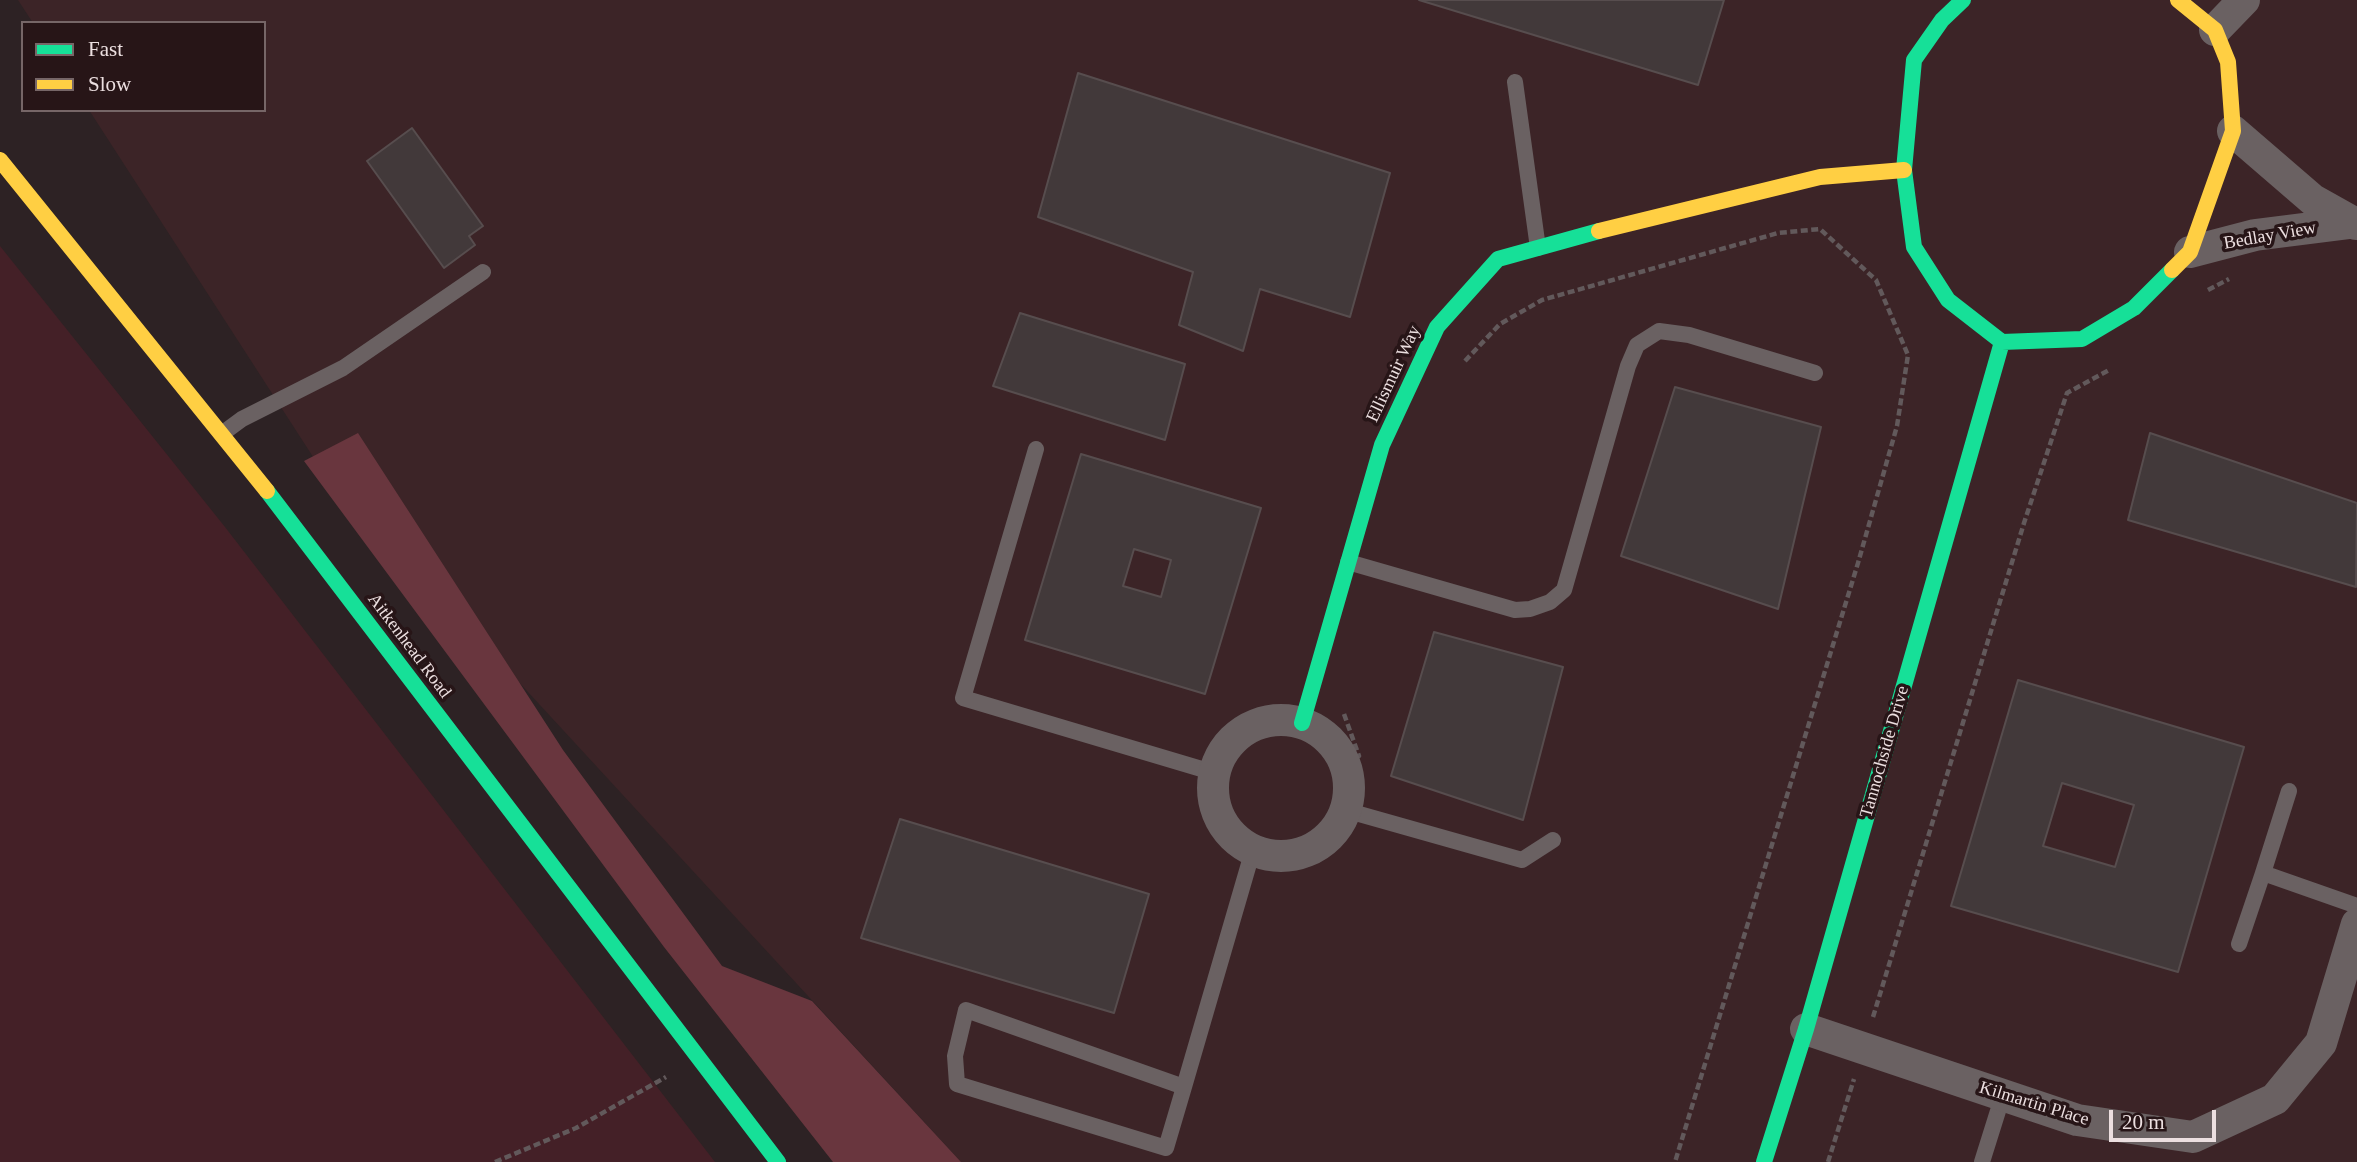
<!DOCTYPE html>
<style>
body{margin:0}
#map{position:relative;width:2357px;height:1162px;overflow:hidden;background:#2d2224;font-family:Georgia,serif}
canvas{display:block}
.legend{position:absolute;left:21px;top:21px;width:245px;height:91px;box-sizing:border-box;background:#271517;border:2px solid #766667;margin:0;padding:9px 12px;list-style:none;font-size:21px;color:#ecdfe0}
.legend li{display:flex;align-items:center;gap:14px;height:35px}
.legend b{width:35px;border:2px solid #766667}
.scale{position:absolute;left:2109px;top:1110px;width:107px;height:32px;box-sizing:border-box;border:4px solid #ecdfe0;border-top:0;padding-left:9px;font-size:21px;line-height:24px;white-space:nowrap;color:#ecdfe0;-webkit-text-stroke:5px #271517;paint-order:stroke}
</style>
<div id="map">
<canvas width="2357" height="1162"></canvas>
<ul class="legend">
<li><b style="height:9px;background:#16e098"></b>Fast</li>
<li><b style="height:9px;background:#ffcf43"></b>Slow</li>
</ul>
<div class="scale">20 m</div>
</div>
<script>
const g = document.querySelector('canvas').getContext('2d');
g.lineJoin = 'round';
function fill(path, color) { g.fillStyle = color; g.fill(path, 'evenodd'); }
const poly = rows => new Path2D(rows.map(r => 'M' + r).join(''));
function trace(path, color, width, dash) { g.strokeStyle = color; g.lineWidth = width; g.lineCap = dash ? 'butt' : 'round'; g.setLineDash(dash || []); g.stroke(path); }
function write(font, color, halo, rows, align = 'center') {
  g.font = font + ' Georgia,serif'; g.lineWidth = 7; g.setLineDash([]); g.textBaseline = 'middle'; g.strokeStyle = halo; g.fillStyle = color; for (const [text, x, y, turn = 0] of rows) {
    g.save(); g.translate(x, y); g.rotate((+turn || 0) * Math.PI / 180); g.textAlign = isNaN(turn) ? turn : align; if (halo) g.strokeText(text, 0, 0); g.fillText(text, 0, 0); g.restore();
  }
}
fill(poly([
 [18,0,2357,0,2357,1162,961,1162,317,463,89,110,264,110,264,23,33,23]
]), '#3c2427');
fill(poly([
 [0,246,225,527,715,1162,0,1162]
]), '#442027');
fill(poly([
 [358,433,563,750,722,966,812,1001,961,1162,833,1162,664,947,304,461]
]), '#69363e');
const building = poly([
 [1419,0,1724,0,1698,85,1419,0],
 [1078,73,1390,173,1350,317,1260,289,1243,351,1179,325,1193,272,1038,217,1078,73],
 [412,128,483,226,469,236,475,245,444,268,367,161,412,128],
 [1020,313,1185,364,1165,440,993,386,1020,313],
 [1675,387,1821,427,1778,609,1621,556,1675,387],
 [2150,433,2357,503,2356,587,2128,520,2150,433],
 [1081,454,1261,508,1205,694,1025,640,1081,454],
 [1134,549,1171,560,1161,597,1123,586,1134,549],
 [1434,632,1563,667,1523,820,1391,776,1434,632],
 [2018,680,2244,747,2178,972,1951,906,2018,680],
 [2062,783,2134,805,2115,867,2043,846,2062,783],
 [900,819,1149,894,1114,1013,861,938,900,819]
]);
fill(building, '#42393a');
trace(building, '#574d4e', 2);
trace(poly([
 [2208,290,2229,279],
 [1465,361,1500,324,1542,300,1778,233,1820,229,1876,280,1908,355,1897,426,1858,563,1675,1162],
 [1344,714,1359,756,1344,763],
 [1873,1017,2024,523,2067,393,2109,370],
 [495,1162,576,1128,666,1077],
 [1828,1162,1854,1079]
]), '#62595b', 4.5, [7, 3.5]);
trace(poly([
 [1515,82,1538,248],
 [223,433,242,419,343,368,483,272],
 [1036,449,963,698,1215,773],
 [1348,562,1515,610,1530,609,1550,602,1564,590,1628,366,1637,345,1659,331,1689,335,1815,373],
 [2289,791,2263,873,2357,906],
 [1345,810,1522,860,1553,840],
 [2239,944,2263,873],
 [1184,1087,966,1010,955,1056,957,1084,1166,1148,1184,1087,1253,850],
 [1982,1162,2003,1095]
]), '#6a6162', 16);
trace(poly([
 [2215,30,2244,0],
 [2233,131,2313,200,2356,224],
 [2190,252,2255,235,2350,223],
 '1213 788a68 68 0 1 1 136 0a68 68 0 1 1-136 0Z',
 [1806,1029,2077,1120,2193,1137,2275,1099,2321,1043,2357,924]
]), '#6a6162', 32);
trace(poly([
 [1963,0,1942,20,1914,60,1904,170,1914,247,1948,300,2002,342,2082,339,2134,308,2172,270],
 [267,491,778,1162],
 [1302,723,1382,445,1437,327,1498,259,1599,231],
 [1764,1162,1806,1029,2002,342]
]), '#16e098', 16);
trace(poly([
 [0,160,267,491],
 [1599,231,1820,177,1904,170],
 [2172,270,2190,252,2233,131,2228,62,2215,30,2178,0]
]), '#ffcf43', 16);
write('18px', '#ecdfe0', '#271517', [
 ["Bedlay View",2270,236,-10],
 ["Ellismuir Way",1394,374,-65],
 ["Aitkenhead Road",409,646,53],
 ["Tannochside Drive",1885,752,-74],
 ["Kilmartin Place",2034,1104,17]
]);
</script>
